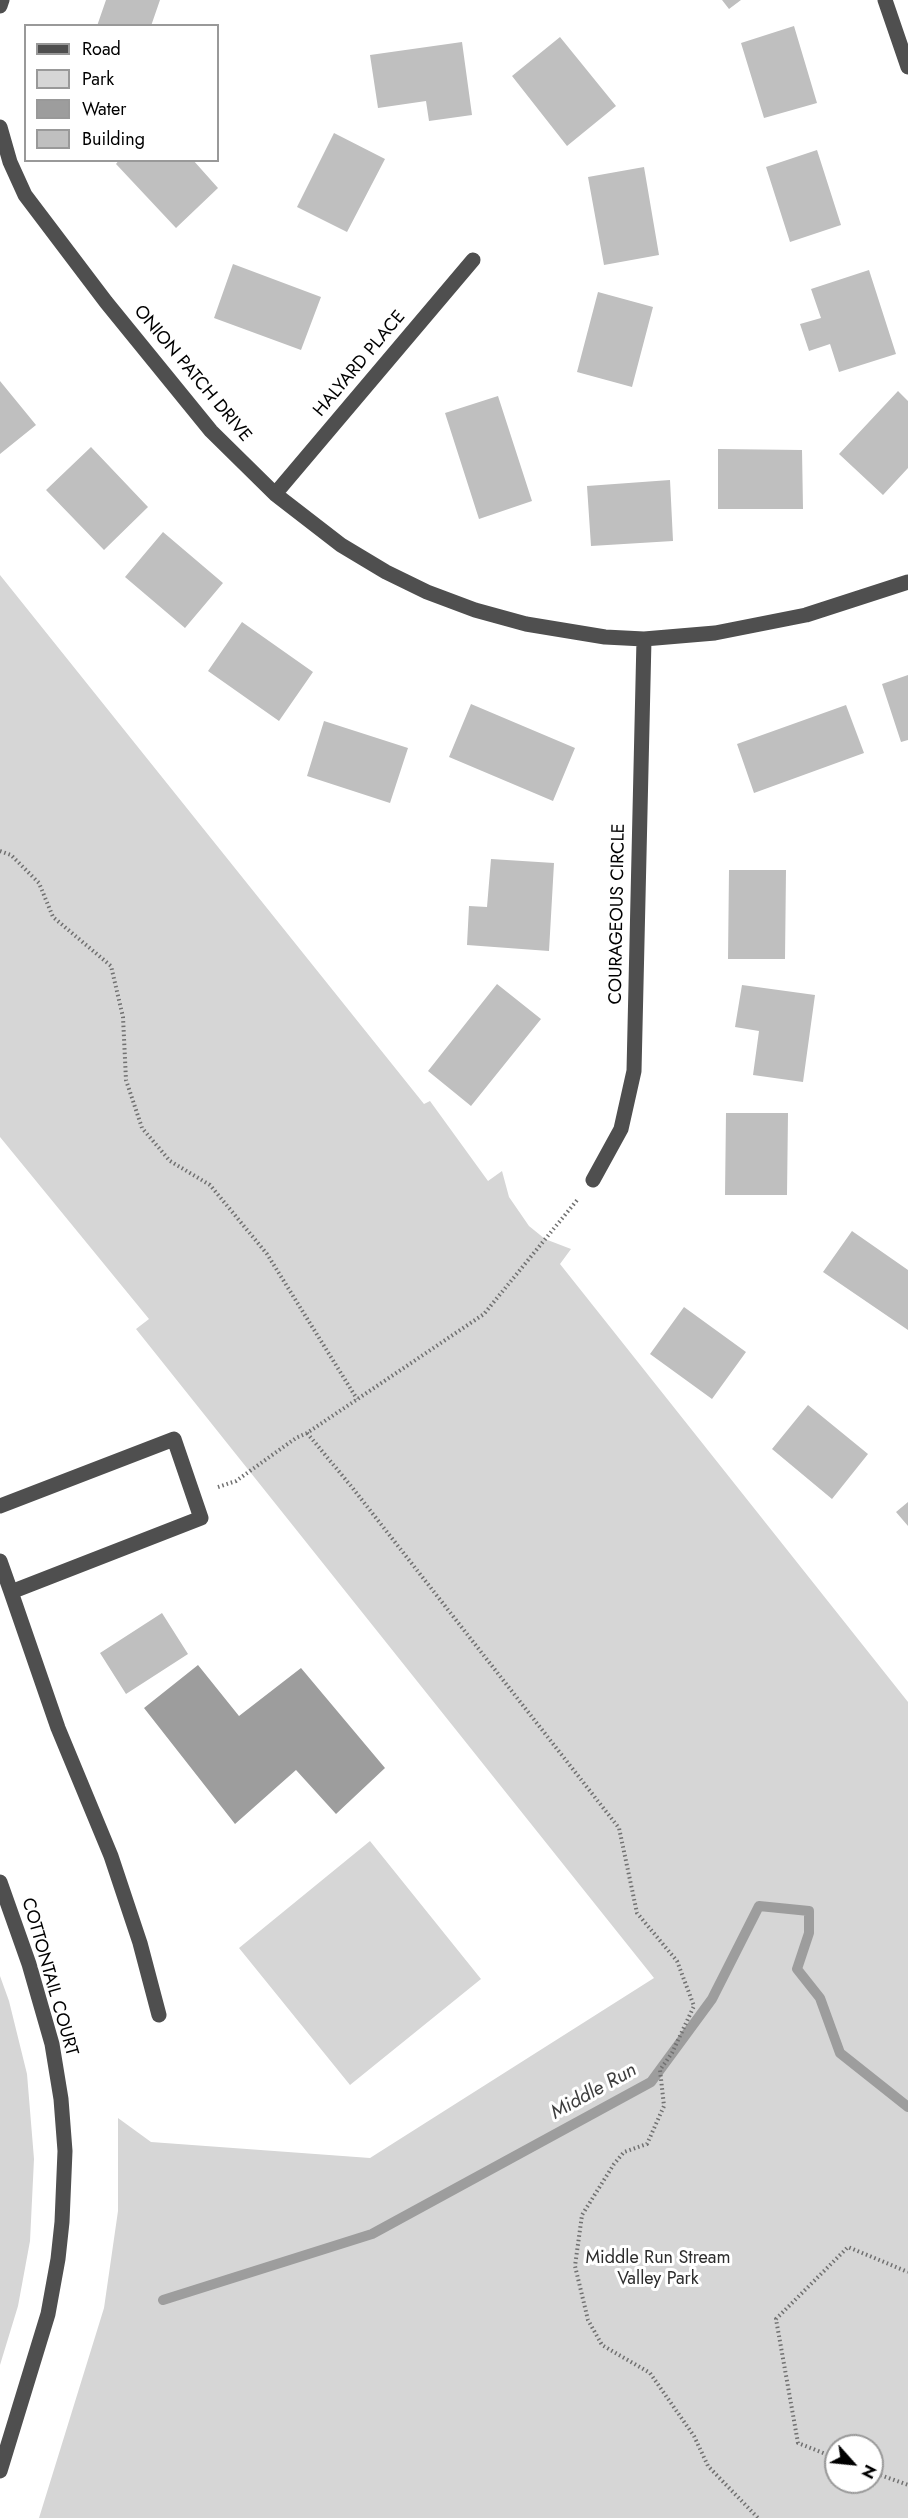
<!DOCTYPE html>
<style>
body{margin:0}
#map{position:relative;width:908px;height:2518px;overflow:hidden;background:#fff;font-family:Jost,sans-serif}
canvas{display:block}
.legend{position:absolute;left:24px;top:24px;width:195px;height:138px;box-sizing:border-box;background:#fff;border:2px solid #999;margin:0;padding:8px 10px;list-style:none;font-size:18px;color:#000}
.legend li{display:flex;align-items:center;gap:12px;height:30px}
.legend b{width:30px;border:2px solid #999}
.north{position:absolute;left:824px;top:2434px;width:60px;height:60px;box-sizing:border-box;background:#fff;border:2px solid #999;border-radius:50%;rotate:117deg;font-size:16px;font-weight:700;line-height:24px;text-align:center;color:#000}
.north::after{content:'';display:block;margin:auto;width:21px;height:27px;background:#000;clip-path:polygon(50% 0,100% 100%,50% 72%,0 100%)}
</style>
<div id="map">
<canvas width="908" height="2518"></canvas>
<ul class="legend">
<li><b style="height:8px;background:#4f4f4f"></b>Road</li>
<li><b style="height:16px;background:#d6d6d6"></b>Park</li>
<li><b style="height:16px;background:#9d9d9d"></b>Water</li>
<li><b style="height:16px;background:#bfbfbf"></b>Building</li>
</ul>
<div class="north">N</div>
</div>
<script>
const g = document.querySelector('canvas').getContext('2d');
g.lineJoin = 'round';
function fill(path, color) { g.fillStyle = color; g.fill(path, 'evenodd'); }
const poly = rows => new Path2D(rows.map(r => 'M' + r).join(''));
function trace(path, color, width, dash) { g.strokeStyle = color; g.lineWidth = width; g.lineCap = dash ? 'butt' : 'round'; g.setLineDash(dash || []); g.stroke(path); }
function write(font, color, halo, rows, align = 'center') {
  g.font = font + ' Jost,sans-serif'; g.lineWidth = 6; g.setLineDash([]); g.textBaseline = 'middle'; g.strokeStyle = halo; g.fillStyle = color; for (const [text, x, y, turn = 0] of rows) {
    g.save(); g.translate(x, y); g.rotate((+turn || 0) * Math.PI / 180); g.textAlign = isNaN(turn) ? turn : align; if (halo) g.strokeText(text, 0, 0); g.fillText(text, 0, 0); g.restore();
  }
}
fill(poly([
 [0,575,424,1104,430,1101,488,1181,502,1171,509,1197,529,1226,545,1239,571,1249,560,1264,908,1702,908,2518,39,2518,104,2308,118,2211,118,2118,151,2142,370,2158,654,1978,136,1329,149,1319,0,1137],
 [836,2446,872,2446,872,2482,836,2482],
 [370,1841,481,1979,350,2085,239,1948],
 [0,1976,9,2001,27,2074,34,2159,30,2241,18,2306,0,2365]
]), '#d6d6d6');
fill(poly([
 [198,1665,239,1716,301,1668,385,1768,336,1814,296,1770,235,1824,144,1708]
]), '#9d9d9d');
trace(poly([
 [163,2300,372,2234,651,2082,712,1999,759,1906,809,1911,809,1933,797,1969,820,1998,840,2053,908,2107]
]), '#9d9d9d', 10);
fill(poly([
 [106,0,160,0,151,26,97,26],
 [722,0,741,0,729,9],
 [794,26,817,103,764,118,741,43],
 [560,37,616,106,567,146,512,76],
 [462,42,472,115,429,121,426,101,378,108,370,55],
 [334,133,385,159,347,232,297,207],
 [817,150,841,225,790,242,766,167],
 [119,160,193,160,218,188,176,228,116,164],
 [644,167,659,255,604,265,588,177],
 [233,264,321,297,301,350,214,318],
 [869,270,896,354,839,372,830,344,809,351,800,324,821,318,811,289],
 [598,292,653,307,632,387,577,372],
 [0,381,36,425,0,454],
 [898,391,908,401,908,468,883,495,839,454],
 [498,396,532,501,479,519,445,413],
 [91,447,148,507,104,550,46,490],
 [718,449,802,450,803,509,718,509],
 [670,480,673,541,591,546,587,486],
 [163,532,223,583,185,628,125,577],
 [242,622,313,672,279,721,208,671],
 [908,675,908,740,901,742,882,684],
 [471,704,575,748,553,801,449,757],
 [846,705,864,753,754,793,737,744],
 [324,721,408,748,390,803,307,776],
 [491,859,554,863,549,951,467,945,469,906,487,907],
 [729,870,786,870,785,959,728,959],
 [497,984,541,1019,471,1106,428,1071],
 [742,985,815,995,803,1082,753,1075,759,1031,735,1027],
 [726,1113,788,1113,787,1195,725,1195],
 [852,1231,908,1270,908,1330,823,1272],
 [684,1307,746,1352,712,1399,650,1354],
 [808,1405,868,1454,832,1499,772,1449],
 [908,1502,908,1526,896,1512],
 [162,1613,188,1654,126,1694,100,1653]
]), '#bfbfbf');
trace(poly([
 [0,851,11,855,39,883,53,917,111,966,123,1017,126,1080,142,1128,170,1161,210,1185,267,1254,357,1399],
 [307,1433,351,1486,619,1828,637,1913,677,1961,694,2006,672,2053,660,2070,664,2106,647,2144,624,2152,614,2164,582,2215,575,2266,588,2320,602,2345,650,2373,694,2436,708,2466,758,2518],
 [218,1487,236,1481,296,1438,307,1433,484,1314,578,1199],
 [836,2458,798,2443,776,2319,848,2247,908,2272],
 [872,2472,908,2485]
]), '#717171', 4, [1.5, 3]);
trace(poly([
 [885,0,908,67],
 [0,6,2,0],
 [0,127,10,162,25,195,106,302,211,431,275,494,341,545,386,572,427,592,475,610,526,624,605,637,644,639,715,633,806,615,908,582],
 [275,494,473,260],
 [593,1180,621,1129,634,1071,644,639],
 [0,1506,174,1439,201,1518,11,1592,0,1561],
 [11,1592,58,1728,111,1856,140,1943,159,2015],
 [0,1882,29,1964,52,2044,61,2099,65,2151,62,2222,58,2259,48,2314,0,2471]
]), '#4f4f4f', 15);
write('18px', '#000', '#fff', [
 ["HALYARD PLACE",360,364,-50],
 ["ONION PATCH DRIVE",192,374,50],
 ["COURAGEOUS CIRCLE",618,914,-89],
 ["COTTONTAIL COURT",49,1977,74]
]);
write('18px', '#2d2d2d', '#fff', [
 ["Middle Run Stream",658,2259],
 ["Valley Park",658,2280]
]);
write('italic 20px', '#3e3e3e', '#fff', [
 ["Middle Run",594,2092,-29]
]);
</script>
